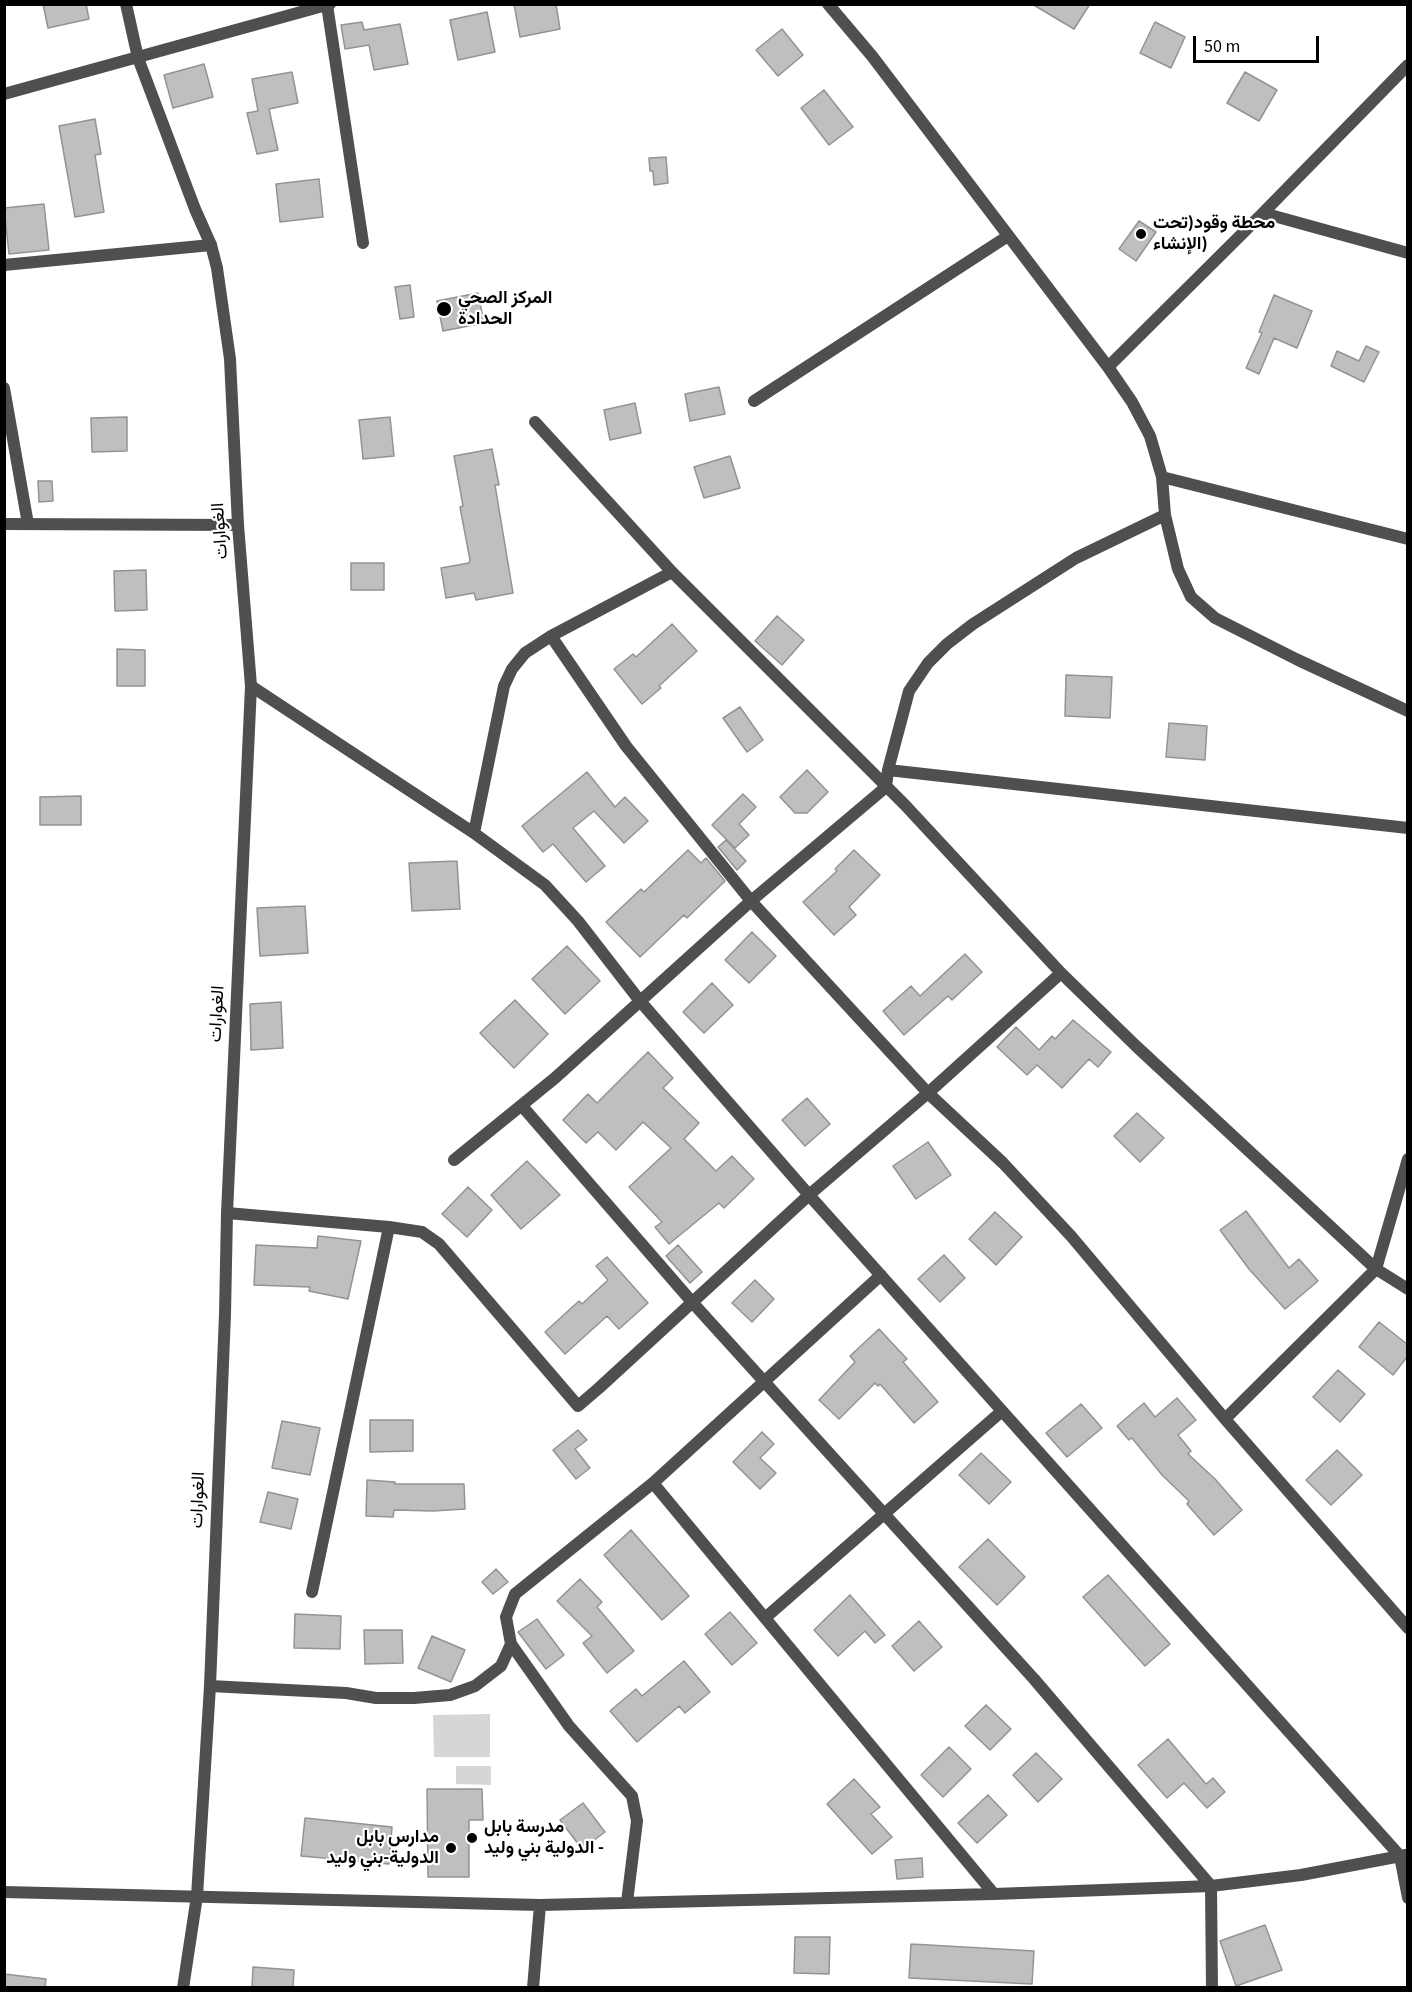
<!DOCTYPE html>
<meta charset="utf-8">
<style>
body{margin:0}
#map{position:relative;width:1412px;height:1992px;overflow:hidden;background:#fff;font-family:"Source Sans 3",sans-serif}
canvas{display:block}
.frame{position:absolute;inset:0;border:6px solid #000;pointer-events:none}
.scale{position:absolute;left:1193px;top:36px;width:126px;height:27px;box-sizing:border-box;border:3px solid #000;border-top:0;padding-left:8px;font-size:18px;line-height:21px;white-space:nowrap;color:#000;-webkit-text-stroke:4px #fff;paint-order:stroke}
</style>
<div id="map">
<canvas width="1412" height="1992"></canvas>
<div class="frame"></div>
<div class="scale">50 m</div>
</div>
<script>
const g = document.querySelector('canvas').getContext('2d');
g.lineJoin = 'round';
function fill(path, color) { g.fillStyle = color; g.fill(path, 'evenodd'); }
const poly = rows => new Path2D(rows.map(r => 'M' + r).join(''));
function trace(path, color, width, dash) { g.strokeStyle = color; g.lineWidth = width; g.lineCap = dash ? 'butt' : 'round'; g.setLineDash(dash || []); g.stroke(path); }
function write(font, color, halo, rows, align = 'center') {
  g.font = font + ' "Source Sans 3",Vazirmatn,sans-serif'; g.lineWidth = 4.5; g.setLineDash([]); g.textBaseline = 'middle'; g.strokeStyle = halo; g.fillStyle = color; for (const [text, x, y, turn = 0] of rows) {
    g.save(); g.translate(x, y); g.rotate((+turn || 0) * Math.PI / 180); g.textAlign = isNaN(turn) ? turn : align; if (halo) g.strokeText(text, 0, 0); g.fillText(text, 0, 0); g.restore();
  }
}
fill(poly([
 [490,1714,490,1757,434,1757,433,1715],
 [456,1766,491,1766,491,1785,456,1784]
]), '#d6d6d6');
const building = poly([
 [43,4,86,4,89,19,48,28,43,4],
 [514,4,556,4,560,29,520,37,514,4],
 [1032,4,1090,4,1074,29,1032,4],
 [487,12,495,52,458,60,450,20,487,12],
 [362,22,364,30,400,24,408,64,374,70,369,45,345,49,341,25,362,22],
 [1155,22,1185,37,1171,68,1140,53,1155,22],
 [782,29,803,55,778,76,756,50,782,29],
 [204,64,213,97,173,108,164,75,204,64],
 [292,72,298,103,269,109,278,150,257,154,247,113,258,111,252,79,292,72],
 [1245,72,1277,90,1259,121,1227,103,1245,72],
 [824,90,853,127,829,145,801,108,824,90],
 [95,119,101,154,95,155,104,212,75,217,59,126,95,119],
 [666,157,668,183,654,185,653,171,650,171,649,158,666,157],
 [319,179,323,217,280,222,276,184,319,179],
 [44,204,49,250,9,254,4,208,44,204],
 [1139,221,1156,232,1136,261,1119,249,1139,221],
 [410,285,414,317,400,319,395,287,410,285],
 [478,293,484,323,443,331,437,301,478,293],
 [1274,295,1312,311,1297,348,1274,338,1259,374,1246,368,1262,333,1259,332,1274,295],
 [1366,346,1379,352,1364,382,1331,366,1337,351,1359,361,1366,346],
 [719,387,725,414,690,421,685,394,719,387],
 [635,403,641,433,610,440,604,410,635,403],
 [127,417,127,451,92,452,91,418,127,417],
 [390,417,394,456,363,459,359,420,390,417],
 [492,449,499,485,495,485,513,593,476,600,474,593,446,598,441,568,469,563,470,560,460,507,463,506,454,456,492,449],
 [730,456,740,488,704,498,694,467,730,456],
 [38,481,52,481,53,501,39,502,38,481],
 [351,563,384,563,384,590,351,590,351,563],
 [146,570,147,610,115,611,114,571,146,570],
 [777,616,804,640,782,665,755,641,777,616],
 [672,624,697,651,659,686,661,688,642,704,614,669,633,654,636,657,672,624],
 [117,649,145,650,145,686,117,686,117,649],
 [1066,675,1112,677,1110,718,1065,716,1066,675],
 [740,707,763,740,747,752,723,718,740,707],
 [1169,723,1207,726,1205,760,1166,757,1169,723],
 [807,770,828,792,807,813,795,813,780,797,807,770],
 [587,772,615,807,625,797,648,821,624,843,594,811,573,828,605,866,586,882,553,844,543,852,522,826,587,772],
 [743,794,756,807,739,824,749,835,735,848,712,825,743,794],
 [81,796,81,825,40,825,40,797,81,796],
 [726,840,746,861,737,870,718,847,726,840],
 [688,850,701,863,706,858,725,881,687,918,684,915,640,957,606,922,641,889,644,892,688,850],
 [854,850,880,875,849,907,856,915,834,935,803,902,837,871,835,869,854,850],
 [457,861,460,909,412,911,409,863,457,861],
 [305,906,308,953,260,956,257,908,305,906],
 [752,932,776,956,749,983,725,960,752,932],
 [567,946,600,981,565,1014,532,979,567,946],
 [965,954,982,972,952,1000,948,996,904,1035,883,1011,911,986,920,996,965,954],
 [712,983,733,1005,704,1033,683,1012,712,983],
 [515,1000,548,1034,514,1068,480,1033,515,1000],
 [281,1002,283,1048,251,1050,250,1004,281,1002],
 [1073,1020,1111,1052,1098,1067,1089,1059,1062,1088,1037,1065,1027,1075,997,1047,1016,1027,1039,1050,1052,1036,1055,1039,1073,1020],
 [648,1052,673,1078,663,1088,699,1123,684,1139,716,1171,732,1156,754,1179,724,1208,719,1203,669,1244,655,1227,662,1222,629,1187,671,1148,643,1122,616,1150,598,1132,586,1143,563,1120,588,1094,597,1103,648,1052],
 [807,1098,830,1124,805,1146,782,1120,807,1098],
 [1137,1113,1164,1138,1140,1162,1114,1136,1137,1113],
 [928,1142,951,1175,916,1199,893,1166,928,1142],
 [527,1161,560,1195,521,1229,491,1195,527,1161],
 [468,1187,492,1210,467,1237,442,1214,468,1187],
 [1246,1211,1289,1268,1299,1259,1318,1281,1285,1309,1249,1269,1220,1230,1246,1211],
 [995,1212,1022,1237,996,1265,969,1239,995,1212],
 [318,1236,361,1241,348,1299,309,1291,310,1287,254,1285,256,1245,317,1248,318,1236],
 [678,1245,702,1272,690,1283,666,1256,678,1245],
 [944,1255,965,1278,940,1302,918,1279,944,1255],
 [607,1257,648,1303,619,1329,607,1316,565,1354,545,1332,579,1301,582,1304,608,1280,596,1266,607,1257],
 [755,1280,774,1299,752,1322,732,1303,755,1280],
 [1379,1322,1407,1344,1407,1357,1393,1375,1359,1347,1379,1322],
 [879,1329,907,1359,903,1362,938,1402,914,1423,880,1384,878,1386,875,1383,839,1419,819,1400,855,1362,850,1356,879,1329],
 [1338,1370,1365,1394,1340,1422,1313,1397,1338,1370],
 [1177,1398,1196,1420,1178,1435,1191,1451,1188,1454,1215,1479,1242,1510,1214,1535,1187,1504,1189,1501,1162,1475,1132,1438,1129,1440,1117,1426,1144,1403,1155,1417,1177,1398],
 [1081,1404,1102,1428,1067,1457,1046,1433,1081,1404],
 [370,1420,413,1420,413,1451,370,1452,370,1420],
 [282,1421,320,1428,310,1475,272,1468,282,1421],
 [578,1430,587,1440,575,1449,590,1468,576,1479,553,1450,578,1430],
 [762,1432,774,1444,760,1458,776,1473,760,1489,733,1462,762,1432],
 [1337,1450,1362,1475,1331,1505,1306,1480,1337,1450],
 [981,1453,1011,1482,989,1504,959,1475,981,1453],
 [367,1480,395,1482,395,1484,464,1484,465,1509,433,1511,394,1510,393,1517,366,1516,367,1480],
 [268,1492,298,1499,291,1529,260,1522,268,1492],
 [631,1530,689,1596,662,1620,604,1555,631,1530],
 [988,1539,1025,1577,997,1605,959,1567,988,1539],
 [496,1569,508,1582,493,1594,482,1582,496,1569],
 [1108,1575,1170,1644,1145,1666,1083,1597,1108,1575],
 [580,1579,602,1602,597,1607,634,1651,607,1673,583,1643,592,1636,557,1601,580,1579],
 [850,1595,885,1635,875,1643,865,1631,838,1656,814,1630,850,1595],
 [730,1612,757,1643,732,1665,705,1634,730,1612],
 [295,1614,341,1616,340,1649,294,1648,295,1614],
 [537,1619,564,1655,546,1669,518,1632,537,1619],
 [919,1621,942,1647,914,1671,892,1646,919,1621],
 [364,1630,402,1630,403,1663,365,1664,364,1630],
 [432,1636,465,1650,451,1682,418,1668,432,1636],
 [684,1661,710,1692,685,1713,679,1706,637,1742,610,1711,636,1689,642,1696,684,1661],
 [986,1705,1011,1729,990,1750,965,1726,986,1705],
 [1168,1739,1206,1784,1213,1778,1225,1792,1207,1808,1184,1783,1167,1798,1138,1765,1168,1739],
 [949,1747,971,1769,943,1797,921,1775,949,1747],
 [1036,1753,1062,1779,1038,1802,1013,1775,1036,1753],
 [854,1779,880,1807,871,1814,892,1837,872,1854,827,1804,854,1779],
 [427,1789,482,1789,483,1820,469,1820,469,1877,428,1877,427,1789],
 [988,1795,1007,1815,977,1843,958,1823,988,1795],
 [583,1803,605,1832,582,1849,560,1820,583,1803],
 [305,1818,392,1827,389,1864,301,1856,305,1818],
 [922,1858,923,1877,897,1879,895,1860,922,1858],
 [1265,1925,1282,1970,1236,1986,1220,1941,1265,1925],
 [795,1937,830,1937,829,1974,794,1973,795,1937],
 [911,1944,1034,1951,1032,1984,909,1978,911,1944],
 [253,1967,294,1970,293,1988,252,1988,253,1967],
 [4,1974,46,1979,45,1988,4,1988,4,1974]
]);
fill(building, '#bfbfbf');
trace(building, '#939393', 1.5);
trace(poly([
 [126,4,138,58],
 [828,4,872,56,1108,367,1132,402,1150,436,1162,477,1165,515,1178,569,1191,597,1215,618,1298,660,1408,711],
 [327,5,363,243],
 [1263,213,1408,253],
 [4,265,211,245],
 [1108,367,1263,213,1408,65],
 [4,388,28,524],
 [754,401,1008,236],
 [535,422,672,572,905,805,1061,973,1136,1046,1376,1269,1408,1289],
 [1162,477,1408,539],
 [4,524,238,525],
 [551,636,626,746,751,901,928,1093,1003,1163,1071,1236,1225,1419,1408,1628],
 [251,686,474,833,545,885,578,921,640,1001,809,1195,1400,1856,1408,1898],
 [888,770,1408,828],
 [474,833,504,686,512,669,525,653,551,636,672,572],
 [522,1106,692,1302,1034,1679,1211,1886,1212,1988],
 [454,1160,555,1078,751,901,886,787,888,770,909,691,928,663,947,644,973,624,1076,558,1165,515],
 [227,1213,389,1227,422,1232,439,1244,578,1406,599,1388,809,1195,928,1093,1061,973],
 [1225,1419,1376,1269,1408,1159],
 [653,1483,994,1894],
 [312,1592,389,1227],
 [765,1618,1002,1411],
 [210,1686,346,1693,376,1698,414,1698,450,1695,475,1686,501,1666,511,1644],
 [4,1892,540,1905,994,1894,1211,1886,1301,1875,1406,1855],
 [627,1902,637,1821,632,1796,569,1726,511,1644,506,1617,515,1594,653,1483,881,1275],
 [533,1988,540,1905]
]), '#4f4f4f', 12);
trace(poly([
 [138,58,195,209,211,245,217,268,230,359,238,525,251,686,227,1213,225,1314,210,1686,197,1896,183,1988],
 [4,94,330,4]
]), '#4f4f4f', 12);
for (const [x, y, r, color] of [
 [1141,234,6,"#000"],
 [444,309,8,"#000"],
 [472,1838,6,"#000"],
 [451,1848,6,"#000"]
]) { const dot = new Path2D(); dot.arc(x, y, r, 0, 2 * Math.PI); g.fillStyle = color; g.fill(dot); trace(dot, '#fff', 2); }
write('bold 18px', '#000', '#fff', [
 ["محطة وقود(تحت",1153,224],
 ["الإنشاء)",1153,245],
 ["المركز الصحي",458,299],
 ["الحدادة",458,320],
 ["مدرسة بابل",484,1828],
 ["الدولية بني وليد -",484,1849],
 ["مدارس بابل",439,1838,"right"],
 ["الدولية-بني وليد",439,1859,"right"]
], 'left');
write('18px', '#000', '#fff', [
 ["الغوارات",221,531,-94],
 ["الغوارات",218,1014,-87],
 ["الغوارات",199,1500,-88]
]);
</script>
